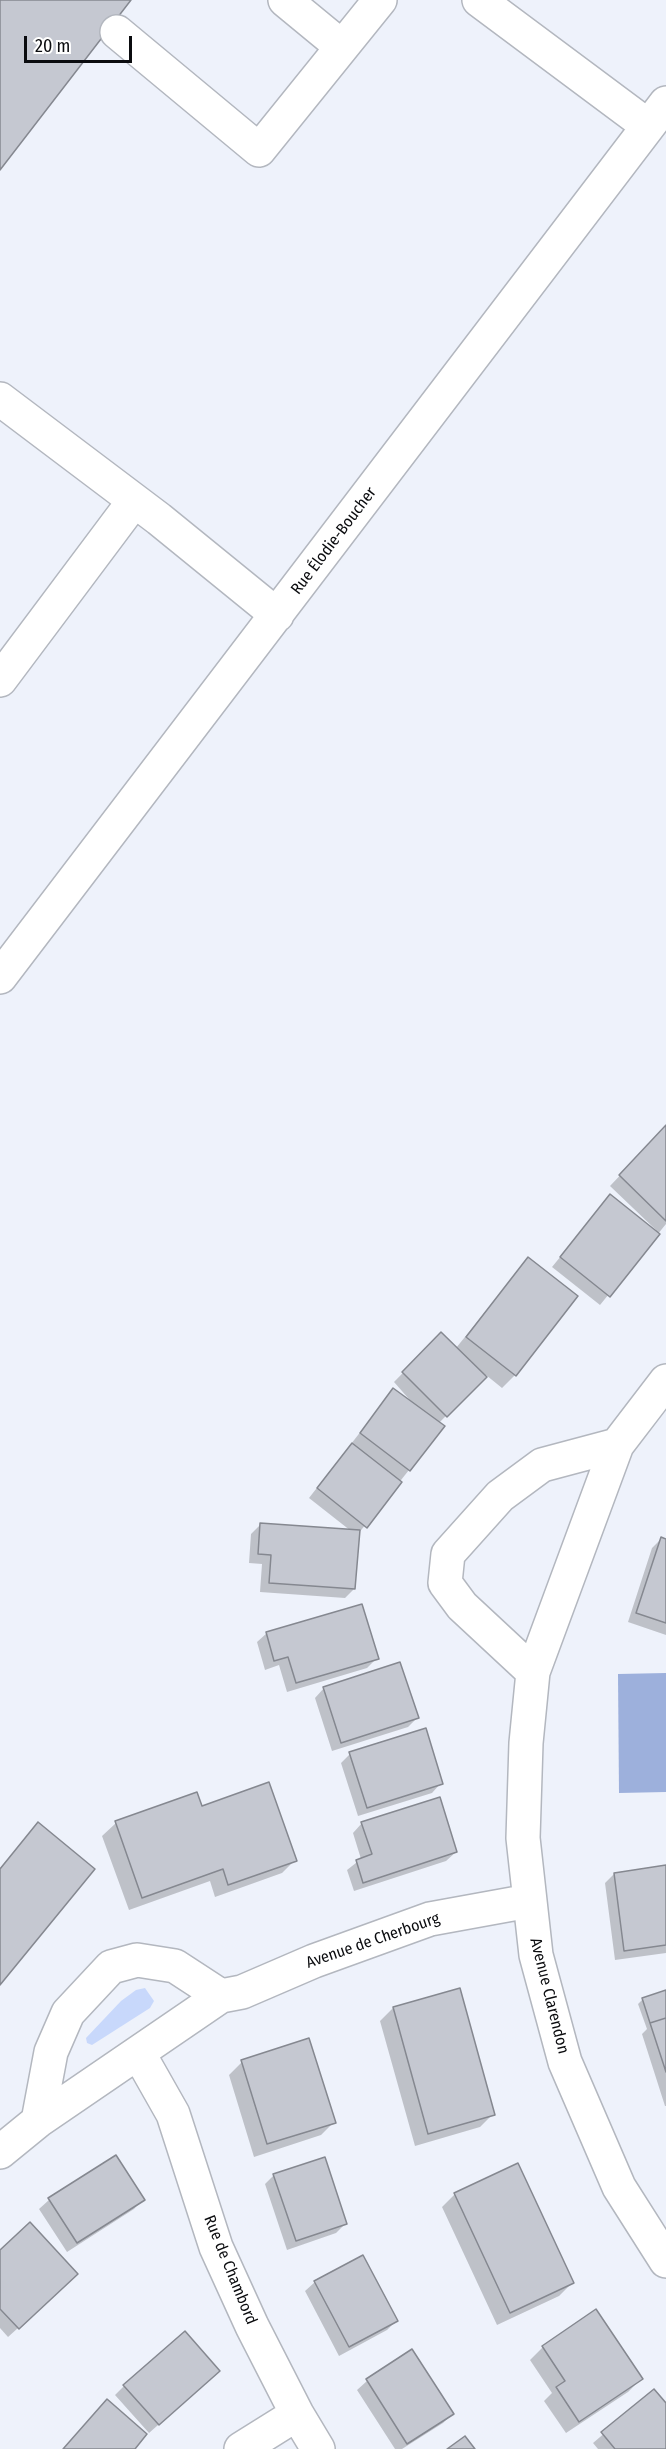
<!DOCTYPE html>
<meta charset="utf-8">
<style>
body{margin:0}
#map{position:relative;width:666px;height:2449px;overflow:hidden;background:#eef2fb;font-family:"Fira Sans Condensed",sans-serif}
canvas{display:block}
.scale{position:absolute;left:24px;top:36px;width:108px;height:27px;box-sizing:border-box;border:3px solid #0b0c0f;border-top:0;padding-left:8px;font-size:18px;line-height:21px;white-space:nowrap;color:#0b0c0f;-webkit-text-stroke:4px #fff;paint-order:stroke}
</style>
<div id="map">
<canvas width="666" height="2449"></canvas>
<div class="scale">20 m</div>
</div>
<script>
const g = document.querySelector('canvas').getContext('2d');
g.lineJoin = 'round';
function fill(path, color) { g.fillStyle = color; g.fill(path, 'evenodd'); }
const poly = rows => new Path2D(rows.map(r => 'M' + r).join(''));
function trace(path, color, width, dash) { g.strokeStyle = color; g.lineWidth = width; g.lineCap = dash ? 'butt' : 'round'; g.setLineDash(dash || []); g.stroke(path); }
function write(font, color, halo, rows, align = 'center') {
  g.font = font + ' "Fira Sans Condensed",sans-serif'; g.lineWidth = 4.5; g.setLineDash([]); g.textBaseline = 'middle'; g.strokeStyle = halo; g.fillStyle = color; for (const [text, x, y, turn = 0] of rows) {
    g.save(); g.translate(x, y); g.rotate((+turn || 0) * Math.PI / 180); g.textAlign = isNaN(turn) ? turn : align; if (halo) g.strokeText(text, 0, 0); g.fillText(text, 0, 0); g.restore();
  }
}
fill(poly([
 [145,1988,154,2001,150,2008,92,2045,87,2043,86,2038,121,2001,136,1990]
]), '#c8d8fb');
fill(poly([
 [666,1673,666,1792,619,1793,618,1674]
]), '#9db0dc');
fill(poly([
 [666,1127,666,1224,600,1305,552,1267,610,1196,655,1231,656,1230,610,1186],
 [528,1259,515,1375,502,1388,486,1375,438,1424,409,1470,358,1534,354,1589,345,1598,260,1592,262,1564,249,1563,251,1534,260,1525,351,1531,309,1498,393,1390,416,1407,394,1382,441,1334,456,1348],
 [661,1539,666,1540,666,1635,628,1622,652,1548],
 [267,1633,377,1658,367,1668,287,1692,279,1665,265,1670,257,1642],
 [324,1688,417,1718,408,1727,332,1751,315,1698],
 [350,1754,441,1783,432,1793,358,1816,341,1763],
 [196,1794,201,1808,295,1860,282,1873,215,1897,210,1881,129,1910,102,1836,116,1823],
 [362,1823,456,1852,446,1861,354,1891,347,1870,361,1859,353,1833],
 [38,1824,0,1983,0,1868],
 [666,1867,666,1953,615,1960,605,1883,614,1874],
 [666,1991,666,2106,665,2106,642,2034,647,2029,638,2004,643,1999],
 [393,2008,493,2114,480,2127,415,2146,380,2021],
 [242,2062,334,2122,321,2135,254,2157,229,2075],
 [116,2157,143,2199,134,2209,67,2252,39,2209,49,2200],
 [274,2175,345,2224,336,2233,287,2250,265,2184],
 [455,2194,572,2283,559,2296,497,2325,442,2207],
 [0,2252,67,2284,8,2337,0,2328],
 [362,2257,396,2321,387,2330,339,2356,305,2291,315,2282],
 [543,2347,641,2379,628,2392,566,2433,544,2401,552,2393,530,2360],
 [411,2352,452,2414,443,2423,402,2449,395,2449,357,2390,367,2381],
 [209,2380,149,2433,115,2395,124,2386],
 [654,2391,666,2405,666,2449,598,2449,593,2443]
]), '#0003');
const building = poly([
 [0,0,131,0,0,170,0,0],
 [666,1125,666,1221,619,1175,666,1125],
 [610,1194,660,1234,610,1297,560,1257,610,1194],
 [528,1257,578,1296,516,1376,466,1337,528,1257],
 [441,1332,487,1377,447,1417,402,1372,441,1332],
 [393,1388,445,1426,410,1471,360,1433,393,1388],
 [352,1443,402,1482,367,1528,317,1488,352,1443],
 [260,1523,360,1530,355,1589,269,1583,271,1555,258,1554,260,1523],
 [661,1537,666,1539,666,1623,636,1613,661,1537],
 [362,1604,379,1659,296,1683,288,1657,274,1661,266,1632,362,1604],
 [400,1662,419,1718,341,1743,323,1687,400,1662],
 [426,1728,443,1784,367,1808,349,1752,426,1728],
 [269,1782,297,1861,228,1885,223,1869,142,1898,115,1821,197,1792,202,1806,269,1782],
 [440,1797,457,1852,363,1883,356,1860,372,1854,361,1822,440,1797],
 [38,1822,95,1869,0,1985,0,1869,38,1822],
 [666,1865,666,1945,624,1951,614,1873,666,1865],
 [460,1988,495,2115,428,2134,393,2007,460,1988],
 [666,1990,666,2018,650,2023,642,1998,666,1990],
 [666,2018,666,2072,650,2023,666,2018],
 [309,2038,336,2123,267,2144,241,2060,309,2038],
 [116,2155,145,2200,77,2243,48,2198,116,2155],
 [325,2157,347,2224,296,2241,273,2174,325,2157],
 [518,2163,574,2283,510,2313,454,2193,518,2163],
 [30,2222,78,2274,19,2329,0,2309,0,2250,30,2222],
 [363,2255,398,2321,349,2347,314,2281,363,2255],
 [596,2309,643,2379,579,2422,556,2387,565,2381,542,2346,596,2309],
 [185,2331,220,2371,159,2425,123,2385,185,2331],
 [412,2349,454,2414,407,2444,366,2379,412,2349],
 [654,2389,666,2403,666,2449,615,2449,601,2432,654,2389],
 [107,2399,147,2434,135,2449,63,2449,107,2399],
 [465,2436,475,2449,447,2449,465,2436]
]);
fill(building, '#c5c8d1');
trace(building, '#858890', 1.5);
const minor = poly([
 [285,0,342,47],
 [479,0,648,126],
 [117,32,259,150,380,0],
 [0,399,159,519,277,615],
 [0,680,134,501],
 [0,977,666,103],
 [666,1381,617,1445,533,1672,526,1743,523,1838,536,1955,565,2062,619,2187,666,2261],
 [533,1672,462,1606,445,1583,448,1554,500,1496,542,1465,617,1445],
 [139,2054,173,2114,216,2247,252,2326,297,2414,318,2449],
 [38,2121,51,2052,68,2013,111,1967,137,1960,175,1966,221,1996],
 [0,2152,38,2121,221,1996,242,1992,314,1961,430,1919,529,1901],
 [241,2449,297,2414]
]);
trace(minor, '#b3b7bf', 36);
trace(minor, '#fff', 33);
write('16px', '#0b0c0f', '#fff', [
 ["Rue Élodie-Boucher",334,541,-53],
 ["Avenue de Cherbourg",373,1941,-19],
 ["Avenue Clarendon",549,1996,76],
 ["Rue de Chambord",230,2270,68]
]);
</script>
